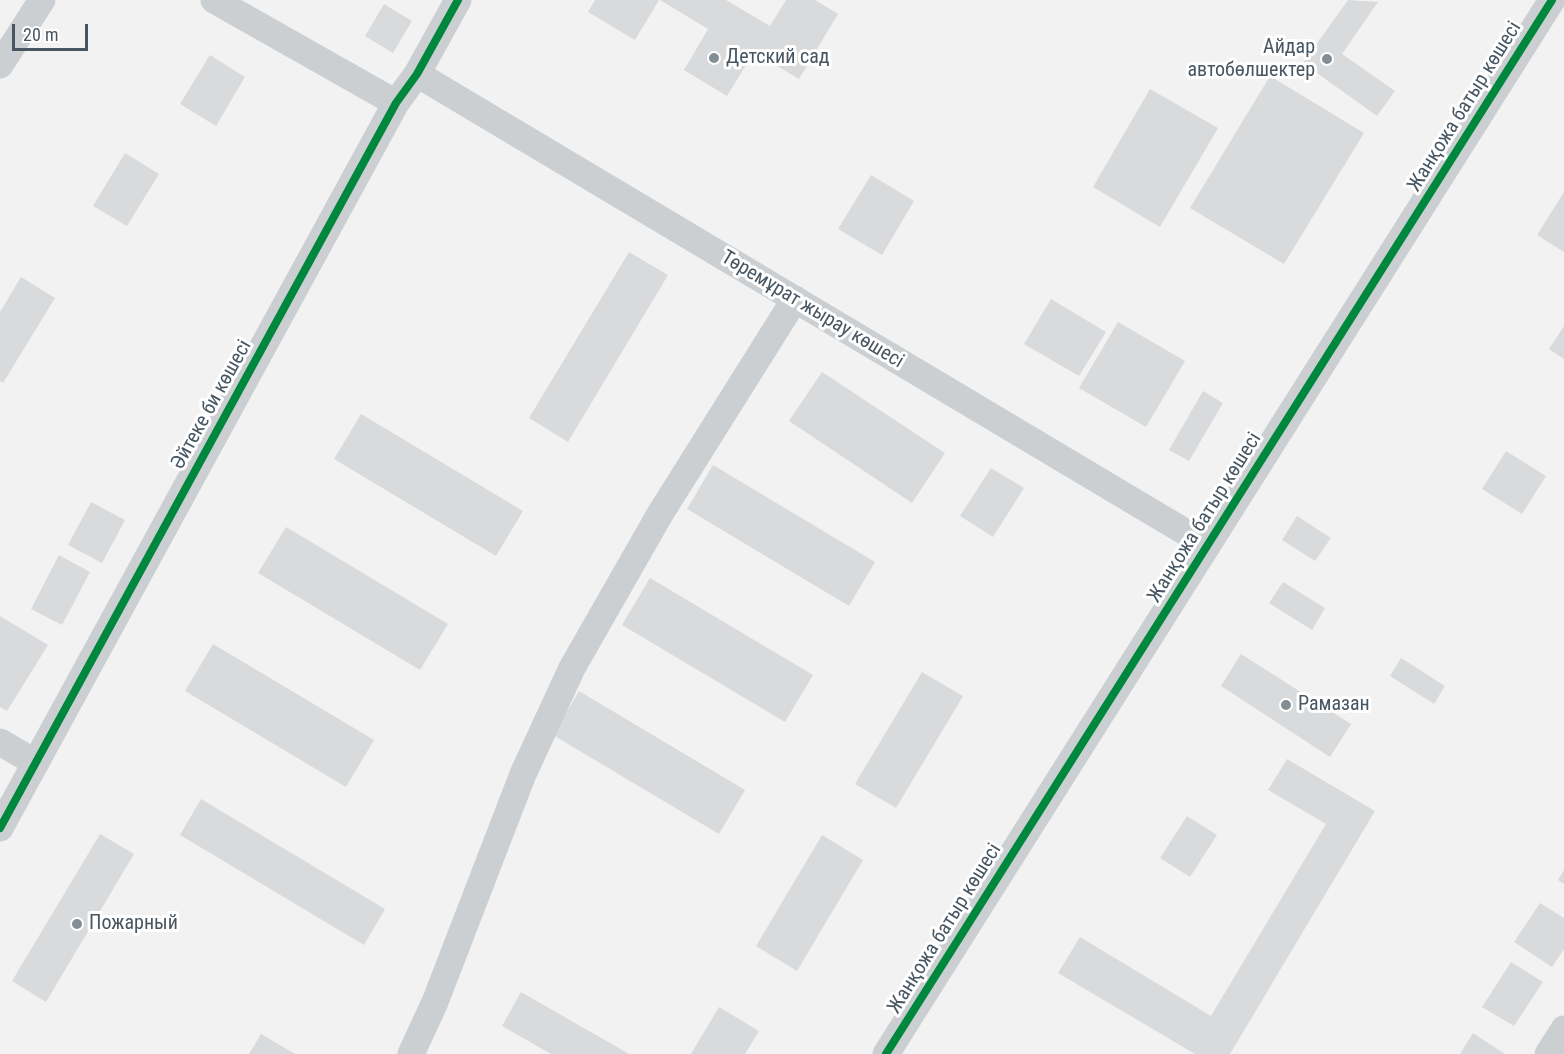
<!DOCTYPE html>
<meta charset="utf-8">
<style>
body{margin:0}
#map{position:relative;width:1564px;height:1054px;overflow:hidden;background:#f3f2f2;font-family:"Roboto Condensed",sans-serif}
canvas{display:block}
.scale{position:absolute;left:12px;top:24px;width:76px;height:27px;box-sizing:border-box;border:3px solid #475662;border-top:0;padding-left:8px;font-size:18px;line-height:21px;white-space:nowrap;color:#475662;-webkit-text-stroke:4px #fff;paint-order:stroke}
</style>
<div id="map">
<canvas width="1564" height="1054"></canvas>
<div class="scale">20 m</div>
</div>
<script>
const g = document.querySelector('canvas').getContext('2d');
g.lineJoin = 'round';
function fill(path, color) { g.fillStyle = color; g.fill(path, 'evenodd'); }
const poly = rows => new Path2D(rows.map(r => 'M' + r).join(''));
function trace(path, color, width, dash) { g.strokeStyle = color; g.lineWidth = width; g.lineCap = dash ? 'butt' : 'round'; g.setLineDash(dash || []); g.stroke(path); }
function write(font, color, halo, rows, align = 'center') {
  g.font = font + ' "Roboto Condensed",sans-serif'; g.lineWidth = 6; g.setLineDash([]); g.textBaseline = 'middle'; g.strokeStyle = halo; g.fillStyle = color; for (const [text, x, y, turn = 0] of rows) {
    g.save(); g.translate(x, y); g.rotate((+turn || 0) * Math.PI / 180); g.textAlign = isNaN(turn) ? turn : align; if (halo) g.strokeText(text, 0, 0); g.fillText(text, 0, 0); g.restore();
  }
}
fill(poly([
 [595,0,659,0,635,40,588,12],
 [660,0,726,0,770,26,786,0,815,0,838,14,799,79,754,52,727,96,684,70,708,29],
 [1348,0,1378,2,1342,54,1395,91,1377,116,1303,63],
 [384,4,412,21,393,53,365,36],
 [210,55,245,77,216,126,180,104],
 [1270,76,1364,133,1284,264,1190,208],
 [1150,89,1218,128,1160,227,1093,187],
 [125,153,159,174,127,226,93,206],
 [871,175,914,201,882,255,838,229],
 [1564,192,1564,252,1537,235],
 [629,252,668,275,568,442,529,418],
 [21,277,55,298,3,383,0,381,0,312],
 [1051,299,1106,332,1079,376,1024,344],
 [1118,322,1185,361,1146,427,1079,388],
 [1564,326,1564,359,1549,349],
 [822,372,945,453,912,503,789,421],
 [1203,391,1223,403,1189,461,1169,450],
 [361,414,523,511,496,556,334,459],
 [1506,451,1546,476,1522,514,1482,489],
 [713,465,875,562,849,606,687,509],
 [991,468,1024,488,993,537,960,516],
 [91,502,125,520,102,563,68,545],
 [1297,516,1331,538,1315,561,1282,540],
 [286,527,448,624,420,670,258,573],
 [59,555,90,572,62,625,31,609],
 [650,578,813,675,785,722,622,625],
 [1283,582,1325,608,1312,630,1269,603],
 [0,616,48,645,7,711,0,707],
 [213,644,374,740,346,787,185,691],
 [1241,654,1351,724,1330,757,1221,686],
 [1401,658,1445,686,1434,704,1390,676],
 [922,672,963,696,896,808,855,784],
 [579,691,745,790,719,834,553,735],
 [1287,759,1375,811,1230,1054,1195,1054,1058,973,1080,937,1211,1016,1326,824,1268,790],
 [201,799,385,909,364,945,180,835],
 [1187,816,1217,835,1190,877,1160,858],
 [100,834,134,854,46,1002,12,981],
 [822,835,863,860,797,971,756,946],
 [1564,870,1564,884,1558,880],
 [1540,903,1564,918,1564,949,1552,967,1514,942],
 [1511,962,1543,982,1514,1026,1482,1007],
 [521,992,629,1054,551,1054,502,1026],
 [719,1007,759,1031,745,1054,691,1054],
 [1473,1033,1505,1054,1460,1054],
 [261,1034,295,1054,249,1054]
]), '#d9dadb');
trace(poly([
 [214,0,396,103],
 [0,65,42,0],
 [417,74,1207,545],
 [0,742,36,763],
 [0,828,396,103,417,74,458,0],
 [411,1054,435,1002,523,774,572,668,660,514,795,299],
 [886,1054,1552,0],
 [1548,1054,1564,1029]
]), '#cbcfd2', 27);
trace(poly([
 [0,828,396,103,417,74,458,0],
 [886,1054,1552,0]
]), '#00873e', 8);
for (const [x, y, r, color] of [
 [714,58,6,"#838d94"],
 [1327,59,6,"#838d94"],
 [1286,705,6,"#838d94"],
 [77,924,6,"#838d94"]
]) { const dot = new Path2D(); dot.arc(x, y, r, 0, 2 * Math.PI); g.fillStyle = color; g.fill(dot); trace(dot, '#fff', 2); }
write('20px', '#475662', '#fff', [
 ["Айдар",1315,48,"right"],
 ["автобөлшектер",1315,71,"right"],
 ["Детский сад",726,58],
 ["Рамазан",1298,705],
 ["Пожарный",89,924]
], 'left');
write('20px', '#475662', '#fff', [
 ["Жанқожа батыр көшесі",1465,107,-58],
 ["Төремұрат жырау көшесі",812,310,31],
 ["Әйтеке би көшесі",212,405,-61],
 ["Жанқожа батыр көшесі",1205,518,-58],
 ["Жанқожа батыр көшесі",945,929,-58]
]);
</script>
